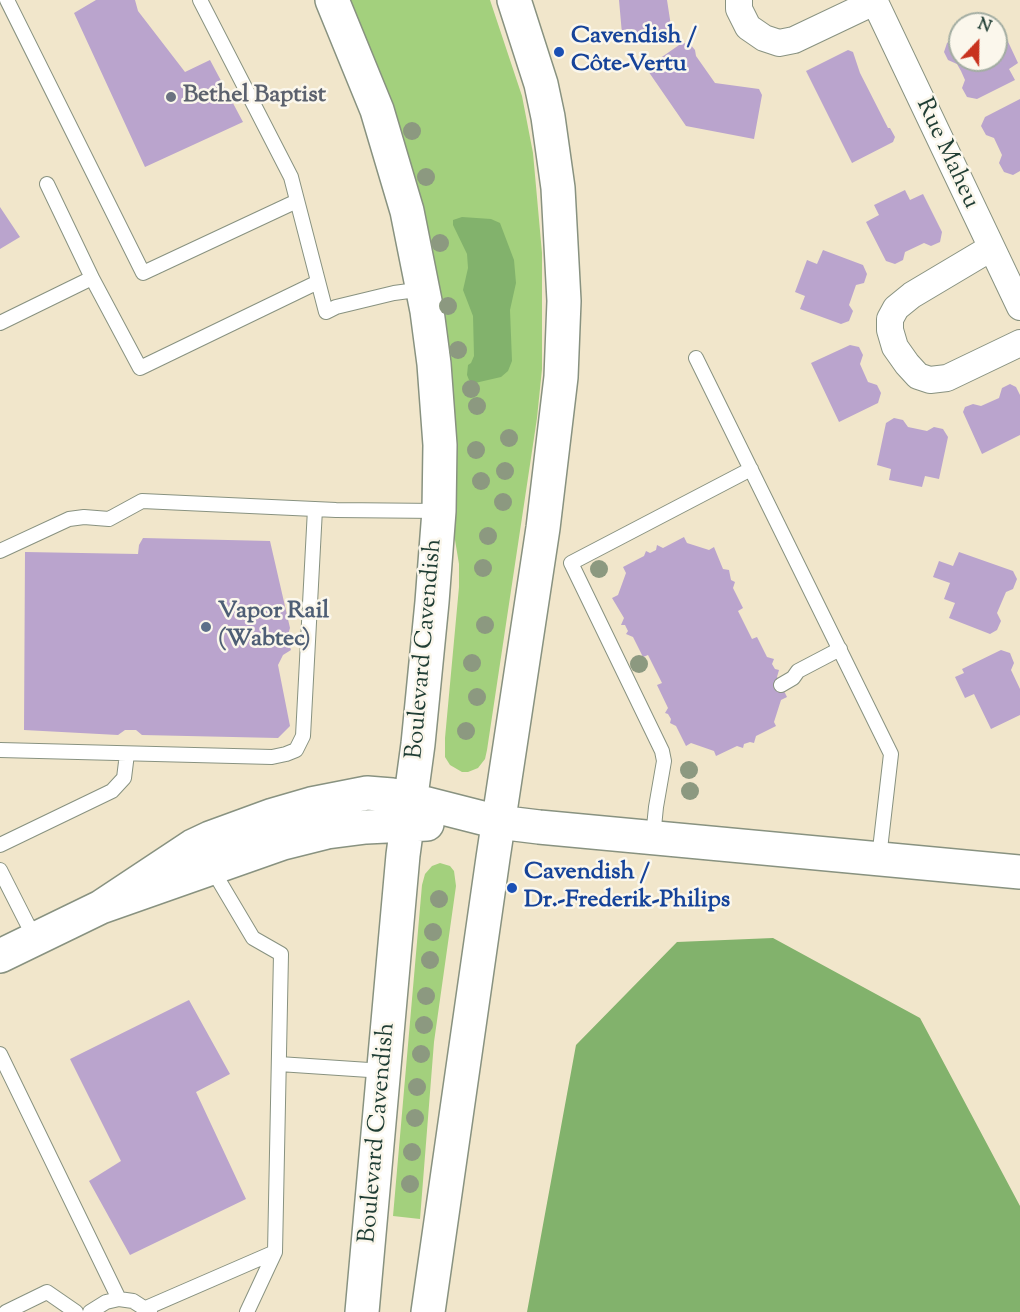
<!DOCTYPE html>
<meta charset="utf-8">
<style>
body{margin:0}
#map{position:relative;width:1020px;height:1312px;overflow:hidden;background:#f1e6cb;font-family:"Sorts Mill Goudy",serif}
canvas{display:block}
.north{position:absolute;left:948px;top:12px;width:60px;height:60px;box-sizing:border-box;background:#fbf7ec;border:2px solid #a3ada2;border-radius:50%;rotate:22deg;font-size:16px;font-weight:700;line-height:24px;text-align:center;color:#1f3d34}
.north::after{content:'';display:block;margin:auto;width:21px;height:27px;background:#c8321e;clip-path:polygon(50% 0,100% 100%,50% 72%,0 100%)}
</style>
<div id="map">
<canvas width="1020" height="1312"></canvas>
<div class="north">N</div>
</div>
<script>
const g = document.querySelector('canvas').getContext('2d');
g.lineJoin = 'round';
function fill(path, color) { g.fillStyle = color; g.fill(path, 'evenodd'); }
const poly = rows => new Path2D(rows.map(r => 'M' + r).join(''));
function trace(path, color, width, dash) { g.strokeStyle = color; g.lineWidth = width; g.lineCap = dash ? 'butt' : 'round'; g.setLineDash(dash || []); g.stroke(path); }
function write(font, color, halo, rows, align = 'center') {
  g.font = font + ' "Sorts Mill Goudy",serif'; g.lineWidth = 5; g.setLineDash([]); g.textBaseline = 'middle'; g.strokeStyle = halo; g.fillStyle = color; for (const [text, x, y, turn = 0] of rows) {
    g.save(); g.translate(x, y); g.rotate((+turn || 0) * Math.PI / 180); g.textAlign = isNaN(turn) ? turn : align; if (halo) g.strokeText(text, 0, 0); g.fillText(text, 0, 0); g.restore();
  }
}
fill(poly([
 [345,0,490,0,522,96,533,153,542,253,542,369,537,418,487,750,485,759,478,768,468,772,462,772,450,765,445,757,445,738,459,587,459,564,451,516,454,457],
 [440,863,450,866,454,871,456,886,434,1042,420,1219,393,1216,422,885,425,874,432,866]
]), '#a3d07d');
fill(poly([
 [462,217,491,219,500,223,514,260,516,283,510,310,512,361,508,371,501,377,475,383,469,380,467,375,468,365,471,363,474,356,473,316,463,290,468,268,467,254,453,225,453,220],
 [773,938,920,1018,1020,1206,1020,1312,527,1312,576,1045,677,942]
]), '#82b26c');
fill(poly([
 [96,0,135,0,138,11,185,72,210,60,243,122,145,167,74,13],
 [619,0,667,0,671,26,666,32,622,34],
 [1003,31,1018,63,1009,69,1015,80,977,99,967,97,962,88,965,80,961,71,957,64,948,60,944,52,947,43,960,37,960,60,996,60,996,34],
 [682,43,690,44,695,50,696,56,715,83,759,89,762,95,754,139,686,126,646,68],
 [848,50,853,52,860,73,888,128,890,128,895,137,893,142,852,163,806,71],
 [1020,99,1020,171,1013,175,1004,172,999,163,1002,155,994,138,986,135,981,126,985,117],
 [905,190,910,200,923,194,942,232,940,242,931,246,924,243,905,252,903,260,895,264,886,261,866,222,879,215,874,205],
 [0,207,20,237,0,249],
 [823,250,863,265,867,274,864,283,856,285,849,305,853,311,849,321,841,324,800,309,805,296,795,292,807,260,817,264],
 [850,345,859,347,863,355,860,364,868,382,877,385,881,393,878,403,839,422,811,363],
 [1010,384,1016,387,1020,395,1020,435,982,454,963,412,965,407,973,404,981,406,999,398,1002,388],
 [894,418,903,420,908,427,927,431,934,427,943,429,948,437,939,479,925,476,922,487,889,480,891,469,877,465,886,423],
 [684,537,687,543,709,550,714,547,723,569,729,570,731,580,735,582,733,588,743,608,738,611,752,639,757,637,767,657,774,659,772,664,775,669,779,670,777,677,787,697,781,700,774,722,776,726,756,736,754,743,750,742,744,744,743,748,737,746,716,756,714,751,691,743,686,746,676,726,670,723,671,719,668,714,665,713,668,708,657,685,662,683,648,655,643,657,633,637,626,634,628,631,625,625,621,625,624,618,612,598,618,595,626,573,623,567,644,556,646,551,650,553,656,550,657,545,663,548],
 [143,538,270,541,290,628,287,638,291,650,283,655,278,665,290,726,278,738,142,735,136,730,125,730,118,735,24,730,25,552,138,554,139,545],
 [959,552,1013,571,1017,579,1013,589,1006,592,997,613,1001,621,997,630,990,634,949,618,955,603,944,599,950,583,933,577,939,561,953,566],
 [1001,650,1010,653,1014,663,1011,670,1020,689,1020,715,991,729,974,694,965,698,955,677,964,673,962,669],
 [189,1000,230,1074,196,1092,246,1199,130,1255,89,1181,121,1161,70,1059]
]), '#baa4cd');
const lane = poly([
 [7,0,143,273,297,201],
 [200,0,291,177,326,312,336,307,394,293,424,289],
 [92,278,140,368,318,282],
 [0,323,92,278,47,184],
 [696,358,891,754,879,858],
 [0,551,69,519,84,517,109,519,142,501,336,510,439,511],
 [781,685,793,678,798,671,840,649],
 [0,750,272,757,286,754,296,750,303,736,315,509],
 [653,837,656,807,664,761,662,751,571,563,751,469],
 [0,845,112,791,124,778,127,754],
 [212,869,253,938,281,954,275,1252,247,1312],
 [0,870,35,939],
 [0,1054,119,1299],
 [279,1064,384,1071],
 [146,1308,275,1252],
 [6,1312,47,1292,76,1312],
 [90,1312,106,1302,119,1299,133,1301,150,1312]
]);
const street = poly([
 [739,0,739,9,748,27,764,38,779,43,794,40,874,2],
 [874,0,1020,307],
 [991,248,912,295,896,308,890,319,890,330,895,347,907,364,918,376,930,380,947,378,1020,343]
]);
const secondary = poly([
 [332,0,377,110,407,211,427,311,434,364,440,445,439,511,432,602,418,744,403,855,362,1312],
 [101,907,193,846,210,838,273,815,311,804,367,793,392,795,498,822,539,827,1020,872],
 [0,956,101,907,283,843,327,832,366,827,427,824],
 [428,1312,493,858,543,528,561,377,564,301,558,188,548,117,541,84,514,0]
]);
trace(lane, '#889280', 16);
trace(street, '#889280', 28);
trace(secondary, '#889280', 36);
trace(lane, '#fff', 14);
trace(street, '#fff', 26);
trace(secondary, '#fff', 33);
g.fillStyle = '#8c9980';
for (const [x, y] of [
 [412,131],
 [426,177],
 [440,243],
 [448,306],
 [458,350],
 [471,389],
 [477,406],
 [509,438],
 [476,450],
 [505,471],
 [481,481],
 [503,502],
 [488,536],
 [483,568],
 [599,569],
 [485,625],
 [472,663],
 [639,664],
 [477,697],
 [466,731],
 [689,770],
 [690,791],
 [439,899],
 [433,932],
 [430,960],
 [426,996],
 [424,1025],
 [421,1054],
 [417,1087],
 [415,1118],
 [412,1152],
 [410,1184]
]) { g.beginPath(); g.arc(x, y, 9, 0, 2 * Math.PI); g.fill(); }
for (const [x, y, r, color] of [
 [559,52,6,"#1a4fb4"],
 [171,97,6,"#6b7280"],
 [206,627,6,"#5c6f8a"],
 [512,888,6,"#1a4fb4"]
]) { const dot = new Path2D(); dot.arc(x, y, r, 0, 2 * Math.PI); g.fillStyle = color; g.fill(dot); trace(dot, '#fbf7ec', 2); }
write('bold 24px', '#164399', '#fbf7ec', [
 ["Cavendish /",571,38],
 ["Côte-Vertu",571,66],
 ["Cavendish /",524,874],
 ["Dr.-Frederik-Philips",524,902]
], 'left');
write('bold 24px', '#5b616d', '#fbf7ec', [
 ["Bethel Baptist",183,97]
], 'left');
write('24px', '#1f3d34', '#fbf7ec', [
 ["Rue Maheu",946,154,65],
 ["Boulevard Cavendish",426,649,-85],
 ["Boulevard Cavendish",379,1133,-85]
]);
write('bold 24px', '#4e5e75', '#fbf7ec', [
 ["Vapor Rail",218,613],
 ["(Wabtec)",218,641]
], 'left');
</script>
